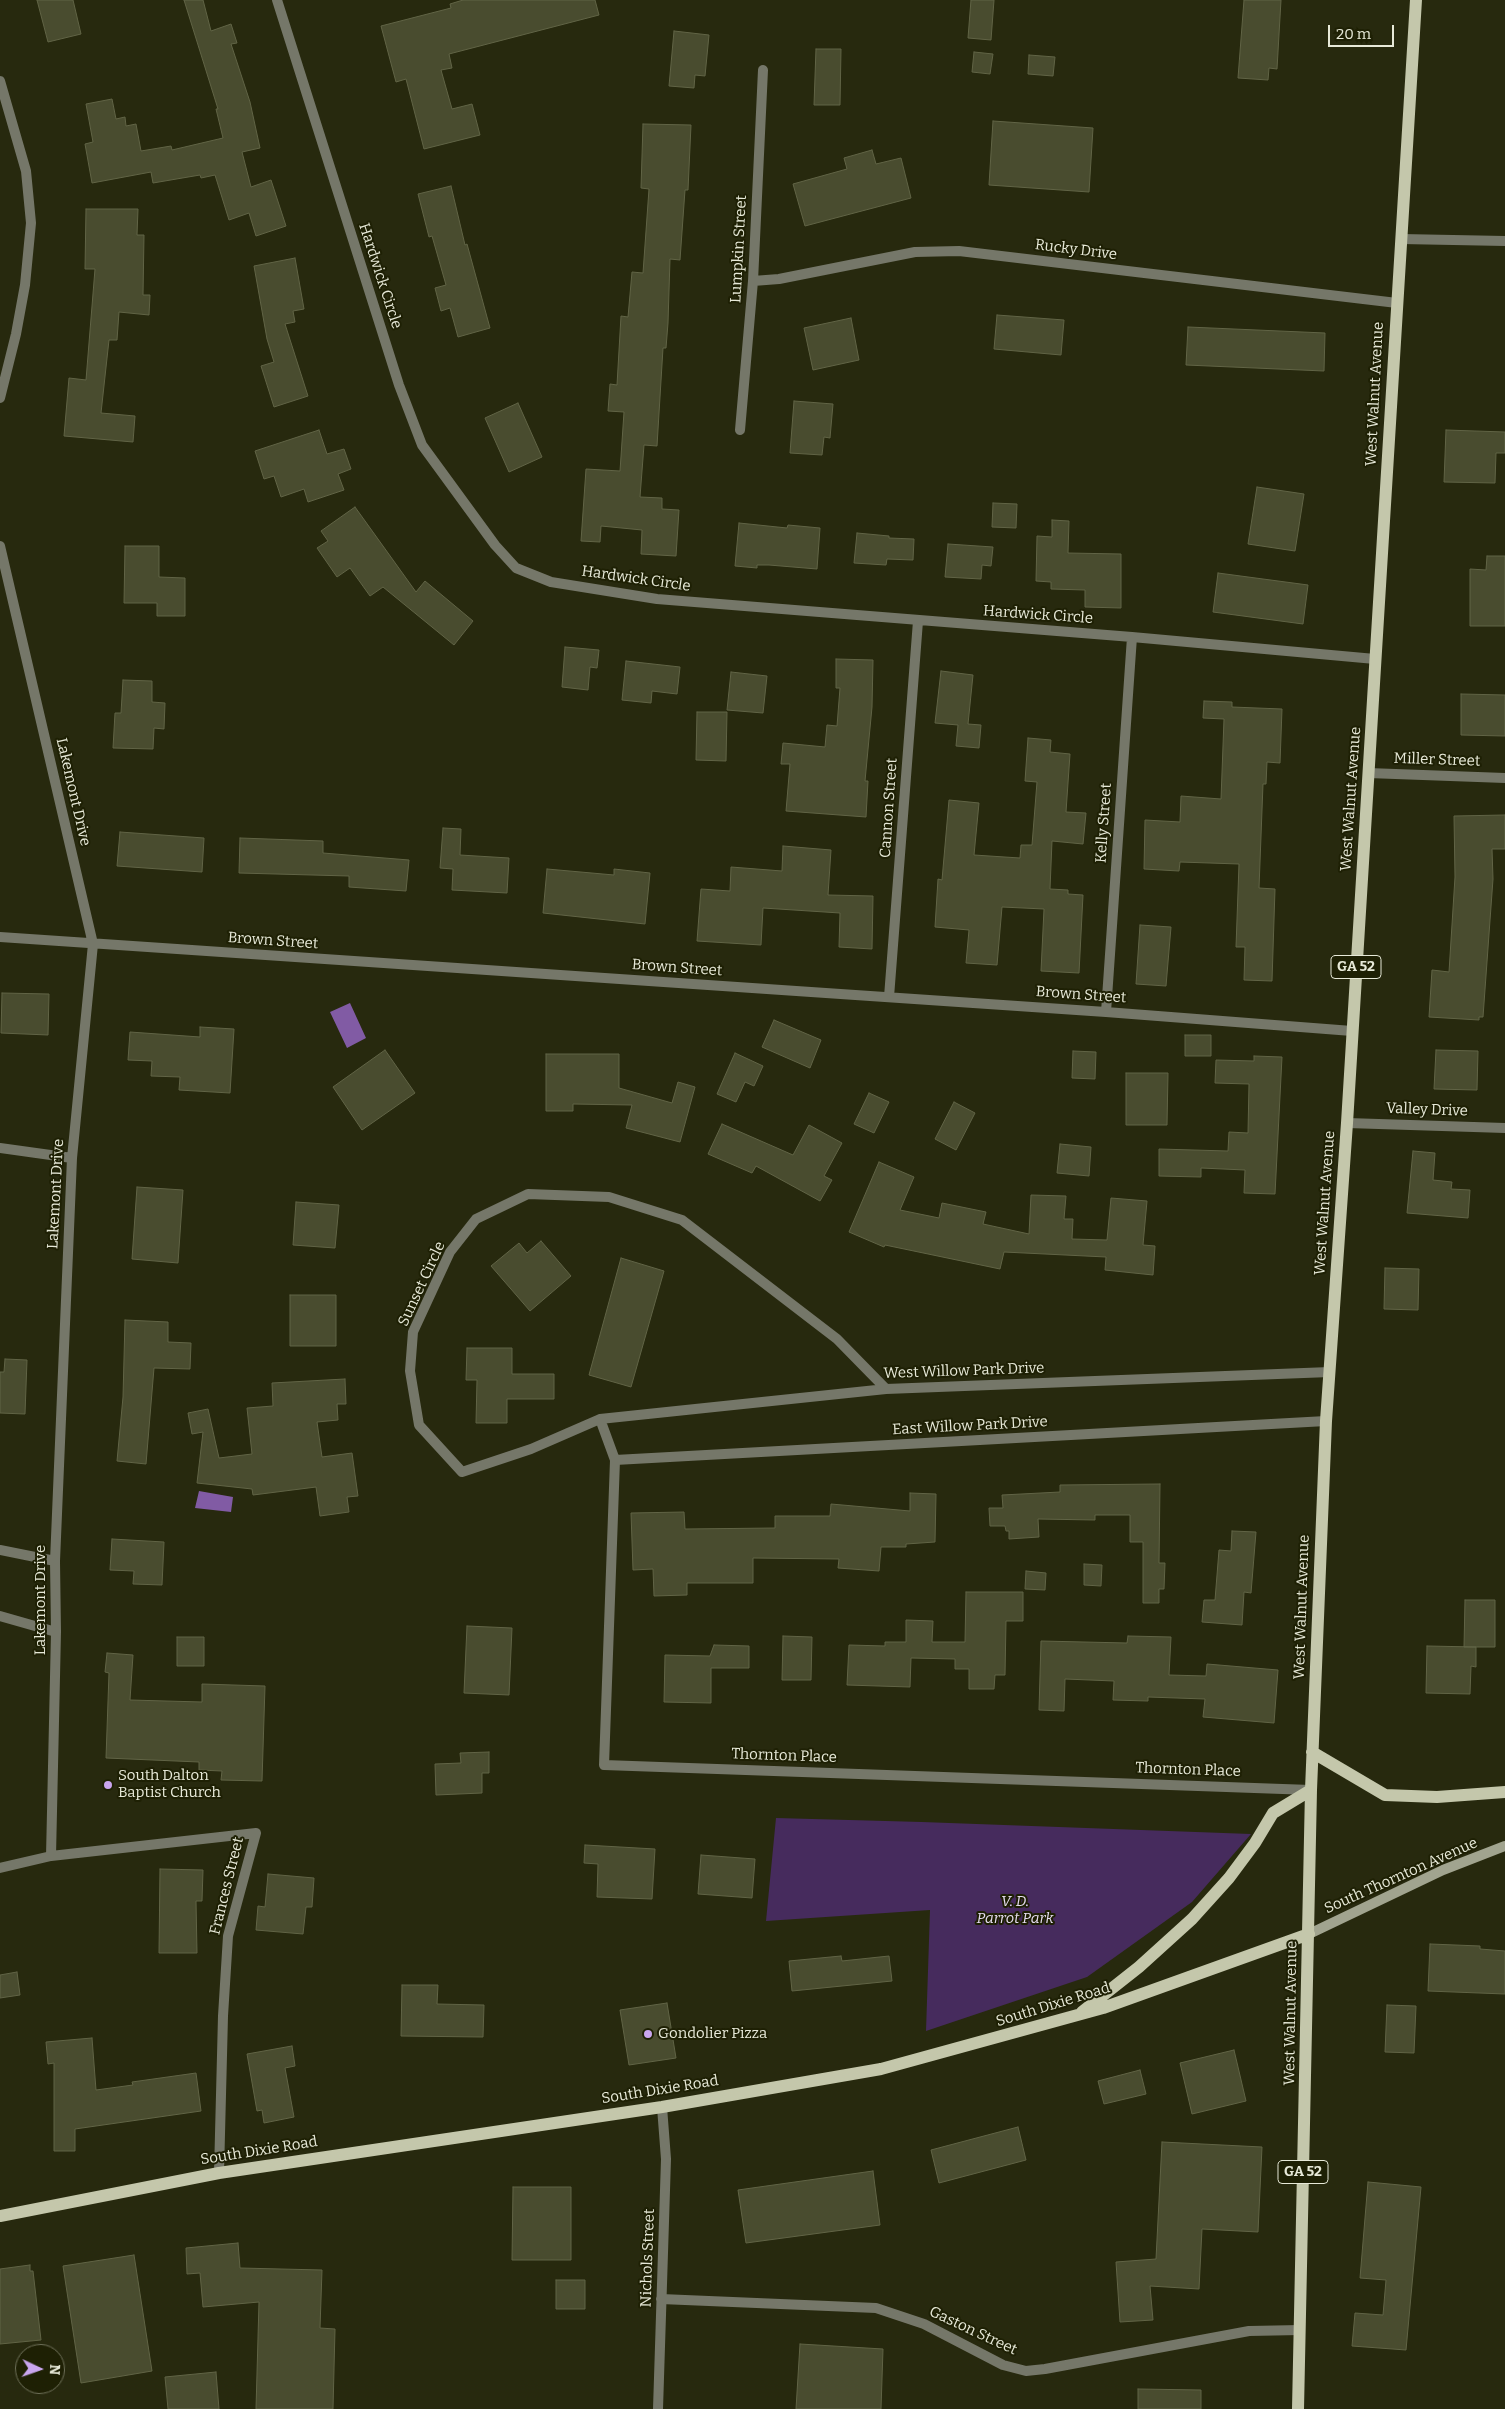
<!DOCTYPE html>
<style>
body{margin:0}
#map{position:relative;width:1505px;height:2409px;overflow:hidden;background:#27290e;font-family:Bitter,serif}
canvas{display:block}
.north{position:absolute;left:15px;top:2344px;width:50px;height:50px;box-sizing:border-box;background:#1e2004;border:1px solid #6e7059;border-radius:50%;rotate:93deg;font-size:14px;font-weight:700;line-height:20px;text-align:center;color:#e7e9d8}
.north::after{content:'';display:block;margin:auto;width:18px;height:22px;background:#c9a5ee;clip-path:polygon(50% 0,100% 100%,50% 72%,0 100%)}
.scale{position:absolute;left:1328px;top:25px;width:66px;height:22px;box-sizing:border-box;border:2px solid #e7e9d8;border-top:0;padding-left:6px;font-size:15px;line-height:18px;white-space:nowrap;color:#e7e9d8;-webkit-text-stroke:4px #1e2004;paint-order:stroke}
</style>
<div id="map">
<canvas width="1505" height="2409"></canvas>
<div class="north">N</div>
<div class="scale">20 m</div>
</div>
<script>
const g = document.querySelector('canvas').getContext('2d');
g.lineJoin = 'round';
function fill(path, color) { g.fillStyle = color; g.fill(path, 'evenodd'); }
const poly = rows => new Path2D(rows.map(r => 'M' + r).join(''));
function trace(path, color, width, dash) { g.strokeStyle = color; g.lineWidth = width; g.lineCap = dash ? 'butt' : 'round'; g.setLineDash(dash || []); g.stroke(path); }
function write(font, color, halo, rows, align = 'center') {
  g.font = font + ' Bitter,serif'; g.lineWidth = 4; g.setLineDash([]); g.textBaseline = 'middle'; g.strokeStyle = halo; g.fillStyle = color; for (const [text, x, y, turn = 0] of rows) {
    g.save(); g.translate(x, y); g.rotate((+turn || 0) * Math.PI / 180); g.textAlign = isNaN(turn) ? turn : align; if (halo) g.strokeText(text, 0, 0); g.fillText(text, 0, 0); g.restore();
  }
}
fill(poly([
 [776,1818,922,1822,1251,1834,1192,1902,1087,1977,926,2031,930,1910,766,1921]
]), '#462b5d');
fill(poly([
 [350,1003,366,1038,347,1048,330,1012],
 [199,1491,233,1497,231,1512,195,1508]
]), '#815ba4');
const building = poly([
 [37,0,73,0,81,34,48,42,37,0],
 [184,0,203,0,211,31,231,24,237,43,231,44,250,102,260,148,242,152,251,187,271,180,286,226,256,236,249,213,229,220,215,175,201,178,200,175,153,183,151,172,92,183,85,144,93,142,86,104,112,99,116,119,125,117,126,126,136,124,141,151,171,146,172,150,223,138,216,109,218,109,184,0],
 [463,0,595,0,599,15,449,54,452,68,441,70,452,109,472,104,480,135,424,149,406,79,396,82,381,26,451,8,450,4,463,0],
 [971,0,994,0,991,40,968,38,971,0],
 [1244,0,1281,0,1277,69,1269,68,1268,80,1238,78,1244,0],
 [674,31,709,35,705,76,695,75,694,88,669,86,674,31],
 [816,49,841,49,840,105,814,105,816,49],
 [974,52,993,54,990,74,972,72,974,52],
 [1029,55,1055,57,1053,76,1028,74,1029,55],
 [993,121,1093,128,1089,192,989,185,993,121],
 [643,124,691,125,688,190,685,190,680,260,670,259,668,323,666,348,663,348,657,446,644,445,640,497,662,498,662,509,679,510,676,556,641,554,642,530,601,526,600,542,581,541,586,469,620,471,624,412,608,411,610,384,617,385,621,316,628,317,632,272,643,273,649,189,641,188,643,124],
 [872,150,876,164,901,158,911,198,805,226,793,184,847,169,844,158,872,150],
 [451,186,465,245,467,244,490,328,458,337,450,308,441,311,435,288,446,285,432,236,429,237,418,194,451,186],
 [86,209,138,209,137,235,144,235,143,295,150,295,149,315,119,312,117,340,109,340,101,413,135,416,133,442,64,436,69,378,86,380,95,269,85,269,86,209],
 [295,258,304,309,293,311,295,322,285,324,308,396,274,407,261,366,274,362,267,339,254,266,295,258],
 [997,315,1064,320,1061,355,994,349,997,315],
 [851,318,859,360,813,370,804,328,851,318],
 [1188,327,1325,333,1324,371,1186,365,1188,327],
 [794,401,833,404,830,438,824,437,822,455,790,453,794,401],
 [518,403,542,457,509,472,485,418,518,403],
 [319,430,327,454,344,449,351,469,338,474,344,490,308,502,304,489,281,497,274,476,264,479,255,451,319,430],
 [1446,430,1505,432,1505,453,1496,453,1495,483,1444,482,1446,430],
 [1257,487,1304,494,1295,551,1248,544,1257,487],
 [993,503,1017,504,1016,528,992,527,993,503],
 [355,507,416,592,425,581,473,621,454,645,383,587,370,596,350,568,337,577,317,548,328,541,321,531,355,507],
 [1052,520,1069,521,1068,553,1121,554,1121,608,1085,607,1085,590,1051,589,1051,582,1036,581,1037,536,1052,537,1052,520],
 [739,523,787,528,788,525,820,528,817,569,769,565,757,565,757,568,735,566,739,523],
 [857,533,889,536,889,538,914,539,913,560,887,559,886,565,854,563,857,533],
 [948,544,993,547,991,566,982,565,981,579,945,577,948,544],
 [125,546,159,546,159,577,185,578,185,616,157,616,157,603,124,603,125,546],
 [1487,556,1505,556,1505,626,1470,626,1470,569,1486,570,1487,556],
 [1218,573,1308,585,1303,624,1213,612,1218,573],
 [565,647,599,650,597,668,590,667,588,690,562,687,565,647],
 [836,659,873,660,872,707,865,781,868,781,866,817,786,811,790,764,781,764,783,743,825,747,827,725,837,726,840,688,836,688,836,659],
 [626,661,680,667,677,694,652,691,651,703,622,700,626,661],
 [941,671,973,675,968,724,981,725,979,748,956,746,958,725,935,723,941,671],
 [731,672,767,676,763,713,727,710,731,672],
 [123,680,152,681,152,702,165,703,164,729,154,728,153,749,113,748,115,713,121,713,123,680],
 [1461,694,1505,695,1505,736,1461,735,1461,694],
 [1204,701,1232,702,1232,707,1282,709,1280,763,1267,762,1266,784,1263,784,1259,888,1275,889,1272,981,1244,980,1245,947,1236,947,1239,864,1180,862,1179,871,1144,869,1145,820,1180,822,1181,796,1221,799,1224,719,1203,718,1204,701],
 [697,712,727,712,726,761,696,760,697,712],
 [1028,738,1051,740,1050,752,1070,754,1066,812,1086,813,1083,844,1052,841,1050,889,1068,890,1068,894,1083,895,1079,973,1041,971,1044,909,1002,907,997,965,966,963,969,930,935,927,938,879,942,880,949,800,979,803,974,855,1020,858,1021,845,1032,845,1037,782,1025,781,1028,738],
 [1505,815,1505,849,1492,849,1493,879,1483,1017,1479,1017,1479,1020,1429,1017,1432,970,1449,972,1455,877,1454,816,1505,815],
 [443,828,461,829,460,855,509,858,507,893,452,890,453,869,440,868,443,828],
 [120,832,204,838,202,872,117,866,120,832],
 [240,838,323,841,323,853,409,860,406,891,349,887,349,876,239,873,240,838],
 [783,846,831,850,828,895,873,896,872,949,839,947,840,913,763,908,761,945,697,941,701,889,730,891,731,867,782,871,783,846],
 [547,869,614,875,614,869,650,873,645,924,543,913,547,869],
 [1140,925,1171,927,1166,986,1136,984,1140,925],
 [2,993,49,994,48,1035,1,1033,2,993],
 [774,1020,821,1040,810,1068,762,1047,774,1020],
 [200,1027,234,1029,230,1093,179,1090,180,1077,151,1076,152,1061,128,1060,130,1032,200,1037,200,1027],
 [1185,1035,1211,1035,1211,1056,1185,1056,1185,1035],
 [385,1050,415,1093,362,1130,333,1087,385,1050],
 [1436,1050,1478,1051,1477,1090,1434,1089,1436,1050],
 [1073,1051,1096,1052,1095,1079,1072,1078,1073,1051],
 [735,1053,763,1066,754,1086,745,1082,736,1102,717,1094,735,1053],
 [546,1054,619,1054,619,1088,672,1103,678,1082,695,1087,680,1142,626,1128,632,1105,573,1104,573,1111,546,1111,546,1054],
 [1254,1056,1282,1057,1275,1194,1244,1193,1245,1170,1201,1168,1201,1177,1159,1176,1159,1149,1228,1151,1229,1132,1248,1133,1249,1084,1215,1083,1216,1060,1254,1061,1254,1056],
 [1126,1073,1168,1073,1167,1125,1126,1125,1126,1073],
 [869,1093,889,1102,874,1133,854,1124,869,1093],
 [954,1102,975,1113,956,1150,935,1139,954,1102],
 [722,1124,793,1155,809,1125,842,1143,824,1176,832,1180,820,1201,756,1166,752,1173,708,1154,722,1124],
 [1060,1144,1091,1147,1089,1176,1057,1173,1060,1144],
 [1413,1151,1435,1153,1433,1180,1452,1182,1451,1189,1470,1190,1468,1218,1407,1213,1413,1151],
 [879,1162,914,1177,900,1210,939,1218,942,1203,986,1212,983,1224,1029,1234,1031,1195,1066,1196,1064,1219,1073,1219,1072,1239,1107,1240,1111,1198,1147,1201,1143,1245,1155,1246,1153,1275,1105,1270,1106,1257,1004,1252,1000,1269,885,1245,884,1247,849,1232,879,1162],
 [137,1187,183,1190,178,1263,132,1259,137,1187],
 [296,1202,339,1205,335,1248,293,1245,296,1202],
 [541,1241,571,1276,530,1311,491,1266,519,1243,527,1253,541,1241],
 [621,1258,664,1271,631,1387,589,1375,621,1258],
 [1385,1268,1419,1269,1418,1310,1384,1309,1385,1268],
 [290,1295,336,1295,336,1346,290,1346,290,1295],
 [125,1320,168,1322,168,1342,191,1343,190,1369,154,1368,146,1464,117,1461,123,1397,125,1320],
 [467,1348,512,1348,512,1374,554,1374,554,1399,507,1399,507,1423,476,1423,477,1380,466,1380,467,1348],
 [5,1359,27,1360,25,1414,0,1413,0,1372,4,1372,5,1359],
 [345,1379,346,1404,337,1404,338,1420,317,1422,322,1457,352,1453,358,1496,347,1497,349,1512,320,1516,316,1487,253,1495,252,1489,197,1483,203,1432,192,1434,188,1413,208,1409,219,1458,252,1454,247,1408,273,1406,272,1383,345,1379],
 [1160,1484,1159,1563,1165,1563,1164,1589,1159,1589,1159,1603,1143,1603,1143,1542,1130,1542,1130,1515,1095,1515,1095,1520,1038,1519,1039,1537,1009,1539,1009,1531,1006,1531,1005,1526,990,1526,989,1508,1003,1508,1002,1495,1060,1492,1060,1485,1160,1484],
 [910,1493,936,1494,935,1542,906,1544,906,1547,881,1547,879,1571,838,1568,839,1559,753,1558,753,1583,687,1583,687,1595,654,1596,653,1569,633,1570,631,1513,684,1512,685,1529,775,1528,775,1516,830,1516,831,1504,910,1511,910,1493],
 [1232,1531,1256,1532,1251,1593,1244,1592,1242,1625,1202,1622,1204,1600,1215,1600,1219,1550,1231,1551,1232,1531],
 [112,1539,164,1542,162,1585,133,1584,134,1571,110,1570,112,1539],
 [1084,1564,1102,1565,1101,1586,1084,1585,1084,1564],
 [1026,1571,1046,1573,1045,1590,1025,1589,1026,1571],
 [966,1592,1023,1592,1023,1621,1006,1621,1005,1675,995,1675,994,1689,969,1689,969,1669,955,1669,955,1659,911,1658,910,1687,847,1685,849,1645,885,1646,885,1642,906,1642,906,1620,933,1621,932,1642,965,1642,966,1592],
 [1465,1600,1495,1600,1495,1647,1464,1647,1465,1600],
 [467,1626,512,1628,509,1695,464,1693,467,1626],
 [783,1636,812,1637,811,1680,782,1680,783,1636],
 [1128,1636,1171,1637,1169,1675,1206,1676,1207,1664,1278,1670,1274,1723,1203,1717,1205,1699,1148,1697,1148,1701,1113,1700,1114,1681,1065,1679,1064,1711,1039,1710,1041,1641,1127,1643,1128,1636],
 [177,1637,204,1637,204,1666,177,1666,177,1637],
 [714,1645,749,1646,749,1668,711,1668,711,1703,664,1702,665,1655,710,1656,714,1645],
 [1427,1646,1476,1647,1476,1667,1471,1666,1470,1694,1426,1693,1427,1646],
 [107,1653,133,1655,130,1700,202,1702,202,1684,265,1686,262,1781,221,1780,222,1771,199,1770,199,1762,106,1758,109,1673,105,1672,107,1653],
 [489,1752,489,1773,482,1773,482,1793,436,1795,435,1764,461,1763,460,1753,489,1752],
 [585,1845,655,1849,652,1899,597,1897,598,1864,584,1863,585,1845],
 [701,1855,755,1859,752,1898,698,1894,701,1855],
 [160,1869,203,1870,202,1901,196,1901,197,1953,159,1953,160,1869],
 [268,1874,314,1878,312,1907,306,1907,303,1934,256,1930,258,1906,265,1907,268,1874],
 [1430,1944,1480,1946,1480,1949,1505,1951,1505,1994,1428,1991,1430,1944],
 [841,1956,842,1961,889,1956,892,1981,792,1991,789,1961,841,1956],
 [17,1972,20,1995,0,1998,0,1975,17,1972],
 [402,1985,438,1985,437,2004,484,2005,483,2037,401,2036,402,1985],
 [667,2003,676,2058,629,2065,620,2010,667,2003],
 [1387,2005,1416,2006,1414,2053,1385,2052,1387,2005],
 [92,2038,96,2090,133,2085,132,2082,196,2073,201,2111,75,2129,75,2151,54,2151,54,2063,48,2064,46,2042,92,2038],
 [292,2046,295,2066,285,2068,294,2117,264,2123,262,2110,257,2111,247,2054,292,2046],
 [1234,2050,1246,2101,1192,2114,1180,2063,1234,2050],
 [1140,2070,1146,2094,1104,2104,1098,2081,1140,2070],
 [1018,2127,1026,2160,939,2183,931,2150,1018,2127],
 [1162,2142,1262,2147,1258,2232,1202,2229,1199,2289,1150,2286,1153,2320,1120,2322,1116,2262,1156,2259,1162,2142],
 [873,2171,880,2225,746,2243,738,2190,873,2171],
 [1368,2182,1421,2187,1406,2350,1352,2346,1355,2313,1383,2315,1386,2280,1360,2278,1368,2182],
 [513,2187,571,2187,571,2260,512,2260,513,2187],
 [238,2243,240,2268,322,2270,320,2328,335,2329,333,2409,256,2409,259,2302,203,2307,200,2273,187,2274,186,2248,238,2243],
 [134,2255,152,2371,81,2383,63,2266,134,2255],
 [30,2265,30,2271,33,2271,41,2340,0,2344,0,2269,30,2265],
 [556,2280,585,2280,585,2309,556,2309,556,2280],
 [800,2344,883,2349,881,2409,796,2409,800,2344],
 [216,2372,219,2409,168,2409,165,2377,216,2372],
 [1138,2389,1201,2390,1201,2409,1138,2409,1138,2389]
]);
fill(building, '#494c2f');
trace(building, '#616446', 1);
trace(poly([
 [277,0,399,385,422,445,495,545,516,568,551,582,657,599,1132,637,1375,659],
 [0,81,26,171,31,223,25,285,16,334,0,398],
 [1401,239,1505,241],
 [753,281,779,279,915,252,959,251,1397,303],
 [740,430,753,281,763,70],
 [0,546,93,944,72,1158,55,1561,56,1632,51,1856],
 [1368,773,1505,778],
 [0,937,1106,1012,1352,1031],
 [889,997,918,621],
 [1106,1012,1132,637],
 [1347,1123,1505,1128],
 [0,1148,72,1158],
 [886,1389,837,1339,682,1220,609,1197,528,1194,476,1219,450,1252,413,1332,410,1371,419,1425,462,1472,531,1449,600,1419,886,1389,1330,1372],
 [600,1419,615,1460,604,1765,1311,1790],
 [615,1460,1326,1421],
 [0,1550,55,1561],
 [0,1616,56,1632],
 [0,1868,51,1856,256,1833,228,1936,223,2016,219,2173],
 [661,2299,876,2308,924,2324,1003,2365,1026,2371,1045,2369,1249,2331,1300,2330],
 [658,2409,666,2159,662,2107]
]), '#757769', 10);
trace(poly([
 [1309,1934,1443,1870,1505,1846]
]), '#a1a48f', 10);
trace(poly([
 [1312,1752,1385,1795,1437,1797,1505,1792],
 [1082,2012,1139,1967,1192,1919,1229,1878,1255,1843,1273,1813,1311,1790],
 [0,2216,219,2173,662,2107,881,2069,1103,2008,1309,1934],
 [1298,2409,1311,1790,1326,1421,1347,1123,1416,0]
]), '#c4c7ab', 12);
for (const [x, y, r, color] of [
 [108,1785,5,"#c9a5ee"],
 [648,2034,5,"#c9a5ee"]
]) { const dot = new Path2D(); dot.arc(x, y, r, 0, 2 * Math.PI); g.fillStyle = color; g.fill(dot); trace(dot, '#1e2004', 2); }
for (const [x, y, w] of [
 [1356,967,50],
 [1303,2172,50]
]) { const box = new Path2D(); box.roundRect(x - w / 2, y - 11.5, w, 23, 4); g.fillStyle = '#1e2004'; g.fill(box); trace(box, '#e7e9d8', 1); }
write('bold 14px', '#e7e9d8', null, [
 ["GA 52",1356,967],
 ["GA 52",1303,2172]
]);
write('15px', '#e7e9d8', '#1e2004', [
 ["Lumpkin Street",739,249,-87],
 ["Rucky Drive",1076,250,7],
 ["Hardwick Circle",380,276,72],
 ["West Walnut Avenue",1375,394,-87],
 ["Hardwick Circle",636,579,8],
 ["Hardwick Circle",1038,615,4],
 ["Miller Street",1437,760,2],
 ["Lakemont Drive",73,792,77],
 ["West Walnut Avenue",1351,799,-86],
 ["Cannon Street",889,808,-86],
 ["Kelly Street",1104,823,-86],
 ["Brown Street",273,941,4],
 ["Brown Street",677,968,4],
 ["Brown Street",1081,995,4],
 ["Valley Drive",1427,1110,2],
 ["Lakemont Drive",56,1194,-87],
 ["West Walnut Avenue",1325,1203,-86],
 ["Sunset Circle",422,1284,-65],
 ["West Willow Park Drive",964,1371,-2],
 ["East Willow Park Drive",970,1426,-3],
 ["Lakemont Drive",41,1600,-90],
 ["West Walnut Avenue",1302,1607,-88],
 ["Thornton Place",784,1756,2],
 ["Thornton Place",1188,1770,2],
 ["South Thornton Avenue",1401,1876,-24],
 ["Frances Street",227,1886,-76],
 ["South Dixie Road",1053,2005,-17],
 ["West Walnut Avenue",1291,2013,-89],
 ["South Dixie Road",660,2090,-9],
 ["South Dixie Road",259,2151,-9],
 ["Nichols Street",648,2258,-88],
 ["Gaston Street",973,2331,25]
]);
write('15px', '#e7e9d8', '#1e2004', [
 ["South Dalton",118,1776],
 ["Baptist Church",118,1793],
 ["Gondolier Pizza",658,2034]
], 'left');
write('italic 15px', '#e6ddf1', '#1e2004', [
 ["V. D.",1015,1902],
 ["Parrot Park",1015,1919]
]);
</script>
